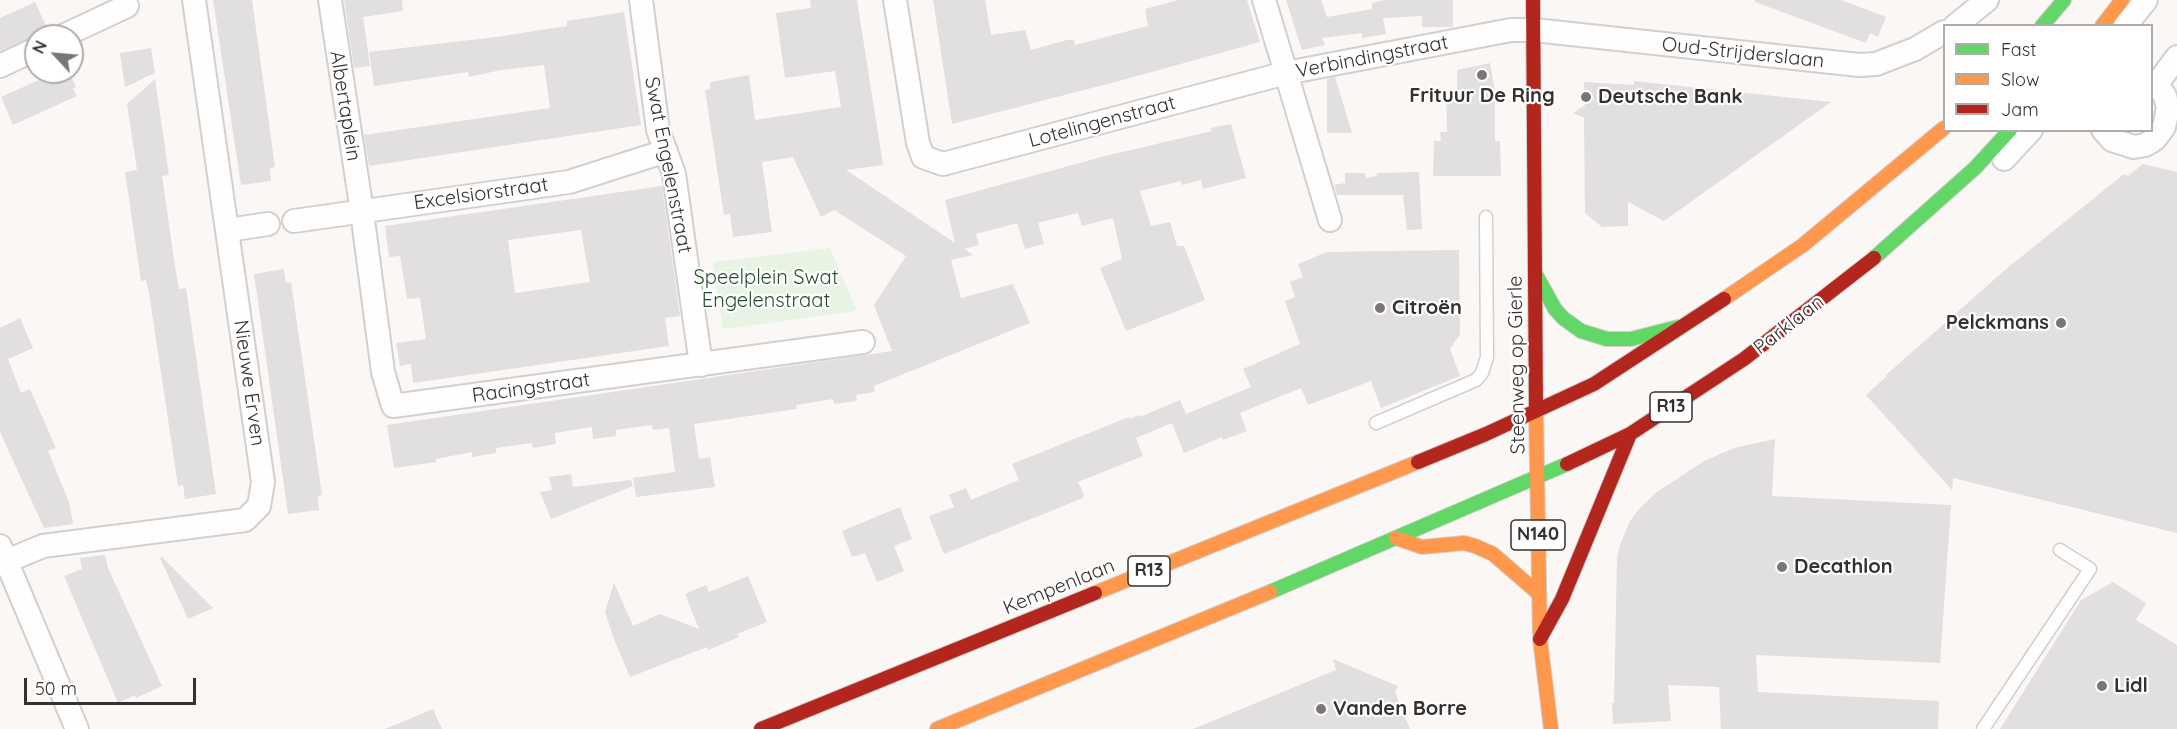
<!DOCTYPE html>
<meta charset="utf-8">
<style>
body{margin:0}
#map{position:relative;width:2177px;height:729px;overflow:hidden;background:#fbf7f5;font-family:Quicksand,sans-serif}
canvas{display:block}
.legend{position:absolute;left:1943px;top:24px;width:210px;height:108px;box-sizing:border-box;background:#fff;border:2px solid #aeadac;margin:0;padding:8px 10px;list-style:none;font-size:18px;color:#35312f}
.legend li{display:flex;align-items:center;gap:12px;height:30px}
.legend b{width:30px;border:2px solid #aeadac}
.north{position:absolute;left:24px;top:24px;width:60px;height:60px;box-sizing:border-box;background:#fff;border:2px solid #aeadac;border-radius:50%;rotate:296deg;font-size:16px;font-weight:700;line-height:24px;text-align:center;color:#35312f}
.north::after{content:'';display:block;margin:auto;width:21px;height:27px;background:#7a7674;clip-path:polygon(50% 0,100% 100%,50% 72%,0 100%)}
.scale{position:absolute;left:24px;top:678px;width:172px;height:27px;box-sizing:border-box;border:3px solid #35312f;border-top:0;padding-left:8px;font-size:18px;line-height:21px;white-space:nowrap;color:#35312f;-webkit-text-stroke:4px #fff;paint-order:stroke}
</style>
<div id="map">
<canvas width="2177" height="729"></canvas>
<ul class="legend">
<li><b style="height:8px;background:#63d668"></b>Fast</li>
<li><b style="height:8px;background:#ff974d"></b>Slow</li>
<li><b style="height:8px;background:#b3261e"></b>Jam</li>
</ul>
<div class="north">N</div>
<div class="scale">50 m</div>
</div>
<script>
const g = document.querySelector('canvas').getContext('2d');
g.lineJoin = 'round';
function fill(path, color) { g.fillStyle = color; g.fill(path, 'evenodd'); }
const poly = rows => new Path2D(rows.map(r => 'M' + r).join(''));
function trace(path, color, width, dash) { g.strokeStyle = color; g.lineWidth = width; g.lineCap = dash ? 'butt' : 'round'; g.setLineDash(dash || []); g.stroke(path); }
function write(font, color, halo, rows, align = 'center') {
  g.font = font + ' Quicksand,sans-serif'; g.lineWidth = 4.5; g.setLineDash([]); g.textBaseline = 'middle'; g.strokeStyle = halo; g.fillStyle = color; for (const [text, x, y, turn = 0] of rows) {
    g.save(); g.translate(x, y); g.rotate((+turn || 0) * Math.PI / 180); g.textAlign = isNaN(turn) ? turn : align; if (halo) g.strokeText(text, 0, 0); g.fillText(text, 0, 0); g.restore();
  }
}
fill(poly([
 [830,248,857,311,723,329,713,262]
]), '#e7f4e4');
fill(poly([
 [213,0,252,0,275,167,270,168,271,181,241,185],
 [344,0,402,0,403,11,363,17,370,66,354,68],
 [810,0,857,0,883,165,846,170,955,243,945,200,1105,156,1212,131,1211,128,1231,124,1246,178,1203,189,1201,180,1182,185,1181,181,1140,191,1151,226,1170,222,1177,246,1184,246,1205,300,1126,331,1100,268,1122,259,1113,218,1082,226,1078,213,1038,223,1044,244,1025,249,1017,223,976,234,979,245,964,249,973,255,951,260,961,298,1013,284,1030,323,874,386,875,392,856,395,857,401,834,404,833,399,796,405,797,409,694,424,699,459,710,457,715,487,636,497,633,478,675,472,669,428,653,430,652,425,616,430,616,436,593,439,592,427,555,433,556,444,533,448,532,443,496,448,496,453,472,457,472,452,436,459,436,462,394,468,387,425,892,351,874,305,906,256,834,210,821,217,793,157,762,162,772,232,733,237,730,214,724,215,705,90,710,89,710,82,749,75,755,120,841,107,835,71,785,78,776,13,811,8],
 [933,0,985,0,991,35,1025,30,1031,50,1067,40,1074,40,1075,45,1148,26,1145,9,1178,0,1247,0,1260,42,1119,81,952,124],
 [1286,0,1321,0,1327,17,1372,9,1372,3,1384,0,1453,0,1453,27,1422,27,1422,16,1383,18,1386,34,1362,38,1362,33,1322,38,1325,45,1302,50],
 [1755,0,1841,0,1886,17,1878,37,1870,33,1866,43,1755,2],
 [35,2,48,30,0,51,0,18],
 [624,12,641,125,369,166,364,135,550,108,544,65,501,70,469,77,468,72,374,86,369,52,496,37,567,26,567,21],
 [151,48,155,73,125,87,120,53],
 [1490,63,1495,91,1495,141,1500,141,1501,176,1433,176,1434,141,1441,141,1440,132,1447,132,1446,91,1457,91,1457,70],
 [57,72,69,72,76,87,73,88,77,96,13,125,1,97],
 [1335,77,1352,133,1327,133,1327,79],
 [155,79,169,175,162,176,175,266,179,289,186,288,216,494,185,499,183,485,178,486,149,293,146,280,141,281,125,172,137,170,127,104],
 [1634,81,1831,102,1664,221,1628,202,1628,226,1602,227,1585,213,1584,118,1573,113,1585,105,1584,82,1634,85],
 [2143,164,2177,172,2177,533,1953,478,1952,490,1866,395,1887,376,1886,375,2005,270,2124,174,2128,176],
 [1419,172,1422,229,1407,230,1403,195,1337,195,1334,185,1345,183,1345,173,1365,173,1366,178,1377,176,1376,173],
 [662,186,680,316,665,318,669,346,413,383,411,364,400,366,396,343,426,339,420,298,407,299,400,256,389,257,385,226],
 [581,230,590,282,515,293,508,240],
 [1459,250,1460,334,1450,349,1460,376,1381,408,1371,381,1308,405,1301,388,1240,413,1247,431,1223,440,1222,437,1184,453,1172,423,1136,438,1143,456,1078,482,1084,495,1083,498,944,554,929,516,954,507,949,495,966,488,971,500,1019,480,1012,464,1129,417,1130,419,1139,415,1140,417,1180,400,1186,414,1251,387,1243,369,1300,344,1285,301,1295,297,1290,282,1303,277,1298,264,1327,252],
 [284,269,286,283,291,282,322,495,318,496,319,510,288,514,254,274],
 [20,318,33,348,8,359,21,393,30,389,56,448,48,451,69,502,73,524,44,528,0,432,0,328],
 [1775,439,1772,496,1951,505,1940,663,1756,655,1758,692,1939,701,1938,729,1721,729,1719,687,1668,685,1671,721,1613,724,1612,703,1614,703,1617,558,1620,545,1630,521,1639,509,1657,492,1704,461,1734,448],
 [571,474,573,487,631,480,633,486,551,519,540,492,552,490,549,477],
 [900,507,912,539,894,546,904,571,877,582,865,553,852,557,842,531],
 [105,555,108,568,162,686,136,698,135,695,118,703,64,576,82,569,80,558],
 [162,557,213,608,188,619,160,558],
 [748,576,767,622,737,634,739,637,708,650,707,647,630,677,614,639,605,612,614,583,633,626,660,614,699,629,685,594,706,585,709,592],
 [2113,582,2146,603,2136,620,2177,645,2177,729,2000,729,2081,600],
 [1333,659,1398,686,1395,692,1410,729,1193,729,1336,670],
 [433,709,442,729,385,729]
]), '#e2dfe1');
const lane = poly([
 [1376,423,1476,380,1482,373,1487,357,1486,217],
 [1983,729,2090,569,2060,550]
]);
const street = poly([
 [330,0,362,212,383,372,393,406,863,342],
 [641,0,658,130,674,174,701,365],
 [895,0,918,143,923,157,943,164,1286,73,1330,220],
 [1264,0,1286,73,1511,30,1534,30,1859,65,1876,64,1915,49,1944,32],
 [1955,26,1987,0],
 [2125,26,2146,0],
 [63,36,127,6],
 [0,66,36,49],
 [2156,85,2177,57],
 [2103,130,2112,140,2134,147,2145,145,2155,139,2164,127,2168,108,2165,96,2158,86,2152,81],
 [2004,159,2031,130],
 [294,221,569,182,666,151],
 [228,230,268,224],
 [0,546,77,729],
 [7,561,43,546,245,520,259,506,263,482,194,0]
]);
const fast = poly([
 [2042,26,2064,0],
 [1874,258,1975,168,2010,130],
 [1536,275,1555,309,1563,318,1581,331,1607,339,1631,339,1678,327],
 [1270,592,1567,464]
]);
const slow = poly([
 [2102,26,2122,0],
 [1724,299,1803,245,1944,128],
 [1536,411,1540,639,1551,729],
 [1396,538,1422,547,1464,543,1475,546,1493,554,1538,593],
 [1095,593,1418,462],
 [937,729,1270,592]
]);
const jam = poly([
 [1533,0,1536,411],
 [1418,462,1486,434,1594,384,1724,299],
 [1567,464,1630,434,1744,359,1874,258],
 [1540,639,1562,599,1630,434],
 [761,729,1095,593]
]);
trace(lane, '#d3cfcd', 15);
trace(street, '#d3cfcd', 26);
trace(fast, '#d3cfcd', 16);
trace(slow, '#d3cfcd', 16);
trace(jam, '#d3cfcd', 16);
trace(lane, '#fefefe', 12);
trace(street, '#fefefe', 22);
trace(fast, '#63d668', 14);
trace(slow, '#ff974d', 14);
trace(jam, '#b3261e', 14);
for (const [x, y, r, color] of [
 [1482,75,6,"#7a7674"],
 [1586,97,6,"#7a7674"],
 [1380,308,6,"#7a7674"],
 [2061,323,6,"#7a7674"],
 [1782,567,6,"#7a7674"],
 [2102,686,6,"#7a7674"],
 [1321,709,6,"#7a7674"]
]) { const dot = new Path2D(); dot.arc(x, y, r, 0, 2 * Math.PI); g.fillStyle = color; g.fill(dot); trace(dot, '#fff', 2); }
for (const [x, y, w] of [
 [1671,407,42],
 [1538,535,54],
 [1149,571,42]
]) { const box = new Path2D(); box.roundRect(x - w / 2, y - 15, w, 30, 4.5); g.fillStyle = '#fff'; g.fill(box); trace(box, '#35312f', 1.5); }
write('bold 18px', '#35312f', null, [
 ["R13",1671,407],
 ["N140",1538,535],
 ["R13",1149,571]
]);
write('20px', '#35312f', '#fff', [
 ["Oud-Strijderslaan",1743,53,6],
 ["Verbindingstraat",1372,57,-11],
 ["Albertaplein",345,106,81],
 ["Lotelingenstraat",1102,122,-15],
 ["Swat Engelenstraat",668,165,79],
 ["Excelsiorstraat",481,194,-8],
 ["Parklaan",1789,325,-38],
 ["Steenweg op Gierle",1517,365,-91],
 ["Nieuwe Erven",249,383,82],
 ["Racingstraat",531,388,-8],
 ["Kempenlaan",1059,587,-22]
]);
write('bold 20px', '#35312f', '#fff', [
 ["Frituur De Ring",1482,96,"center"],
 ["Deutsche Bank",1598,97],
 ["Citroën",1392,308],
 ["Pelckmans",2049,323,"right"],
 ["Decathlon",1794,567],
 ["Lidl",2114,686],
 ["Vanden Borre",1333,709]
], 'left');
write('20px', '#245028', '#fff', [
 ["Speelplein Swat",766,278],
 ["Engelenstraat",766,301]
]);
</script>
